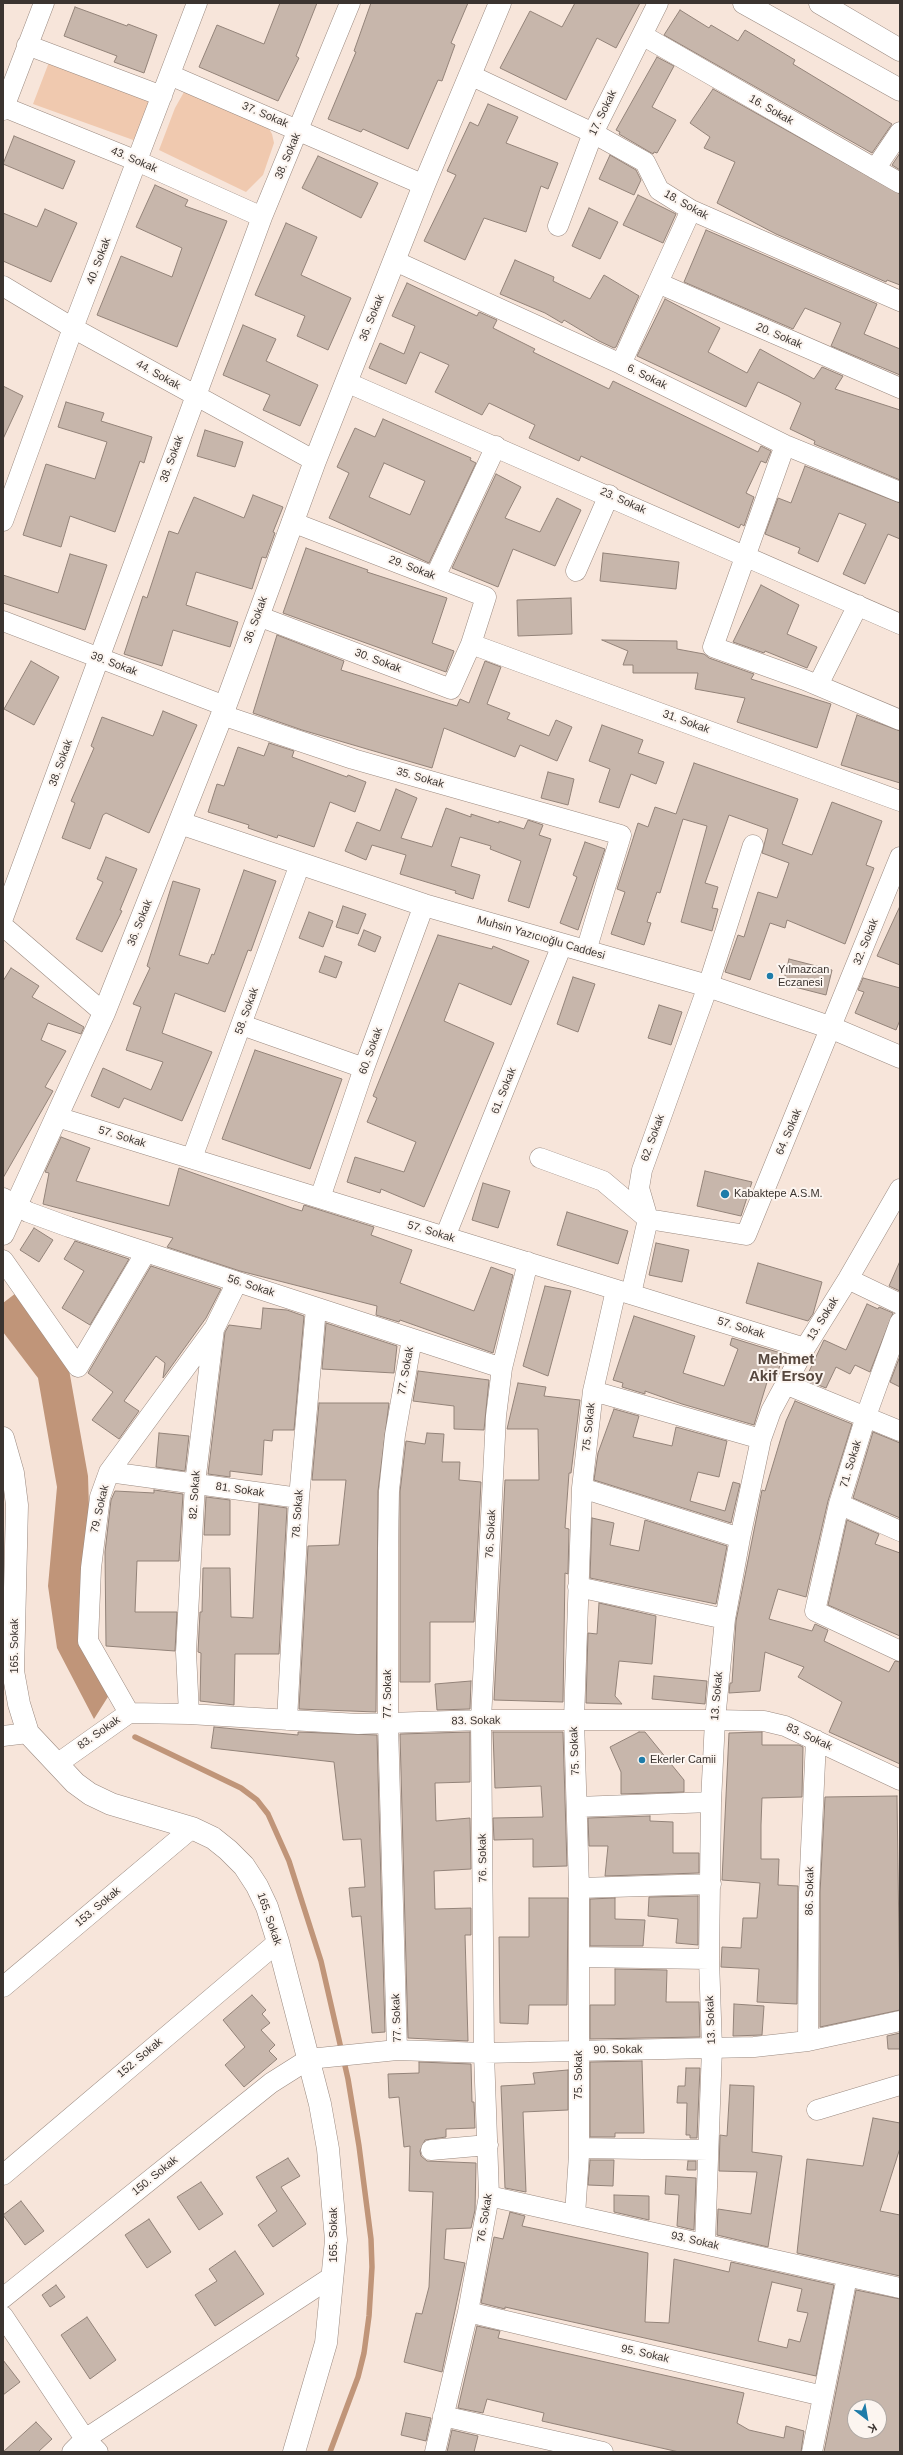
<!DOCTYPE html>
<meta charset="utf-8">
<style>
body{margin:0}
#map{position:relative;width:903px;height:2455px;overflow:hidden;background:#f7e5da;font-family:Helvetica,sans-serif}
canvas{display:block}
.frame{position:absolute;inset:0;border:4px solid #3b3430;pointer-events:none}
.north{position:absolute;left:847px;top:2399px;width:40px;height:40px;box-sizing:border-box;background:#fcf5f0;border:1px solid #afa8a3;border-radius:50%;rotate:149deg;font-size:11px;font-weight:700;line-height:16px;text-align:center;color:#3b3430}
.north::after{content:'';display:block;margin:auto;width:14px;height:18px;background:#1e7ca9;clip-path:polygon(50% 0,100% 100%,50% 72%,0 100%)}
</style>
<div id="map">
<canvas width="903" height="2455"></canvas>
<div class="frame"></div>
<div class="north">K</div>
</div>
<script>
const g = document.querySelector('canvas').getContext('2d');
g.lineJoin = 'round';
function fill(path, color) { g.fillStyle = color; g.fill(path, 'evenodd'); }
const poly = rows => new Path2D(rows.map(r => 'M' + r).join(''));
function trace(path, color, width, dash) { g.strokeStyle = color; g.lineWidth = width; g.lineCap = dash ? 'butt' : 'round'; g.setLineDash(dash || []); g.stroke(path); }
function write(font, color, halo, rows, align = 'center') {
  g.font = font + ' Helvetica,sans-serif'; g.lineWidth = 4; g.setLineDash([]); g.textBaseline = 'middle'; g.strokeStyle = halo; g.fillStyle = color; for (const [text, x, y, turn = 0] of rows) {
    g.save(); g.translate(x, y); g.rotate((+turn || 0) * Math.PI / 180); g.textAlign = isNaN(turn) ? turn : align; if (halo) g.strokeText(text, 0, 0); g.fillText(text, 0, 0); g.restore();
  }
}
fill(poly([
 [51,57,153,100,136,141,33,104],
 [184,92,268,127,272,134,274,143,263,175,246,192,159,150,175,108]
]), '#f0c9af');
fill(poly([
 [16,1293,68,1364,88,1476,89,1508,81,1624,111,1692,94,1719,57,1648,48,1586,57,1487,38,1378,3,1332,3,1303]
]), '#c09579');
trace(poly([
 [135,1737,241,1788,257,1800,268,1814,289,1861,321,1961,348,2079,359,2146,371,2239,372,2267,369,2316,364,2353,358,2377,330,2452]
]), '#c09579', 5.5);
const building = poly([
 [280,3,317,3,296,56,299,58,278,101,199,67,217,25,264,44,280,3],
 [371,3,468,3,451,43,455,45,442,81,438,80,408,149,363,129,361,132,328,119,356,52,354,51,371,3],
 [575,3,640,3,616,48,597,38,566,100,500,68,530,11,562,27,575,3],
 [75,7,127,26,128,24,157,35,144,73,114,62,117,56,64,36,75,7],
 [680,10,709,28,711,25,738,41,745,30,795,60,793,64,892,124,872,153,664,35,680,10],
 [657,57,674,66,652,107,676,120,657,153,654,152,653,154,619,134,620,132,616,130,657,57],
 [713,89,900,194,900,285,887,280,886,282,776,234,717,203,735,162,704,148,710,137,690,123,713,89],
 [488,104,518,117,506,143,558,163,548,189,541,186,526,232,484,218,465,260,424,241,456,175,447,171,470,122,478,126,488,104],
 [14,136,75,161,63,189,3,164,14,136],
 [900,153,900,170,892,165,900,153],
 [610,155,636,170,641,180,634,195,599,179,610,155],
 [318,156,378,183,361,218,302,188,318,156],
 [155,185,188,200,185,206,227,221,177,347,97,315,121,256,172,277,182,248,136,227,155,185],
 [638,195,676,214,663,243,623,225,638,195],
 [589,208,618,222,600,259,572,246,589,208],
 [45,209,77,223,51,282,3,261,3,213,37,227,45,209],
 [286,223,317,237,301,275,351,298,328,350,297,336,305,316,255,295,286,223],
 [706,230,877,304,864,334,900,349,900,375,831,346,841,323,805,308,793,329,684,282,706,230],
 [515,260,554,277,553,281,590,299,604,275,639,296,616,347,614,348,599,341,564,320,562,323,545,313,500,294,515,260],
 [407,283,477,316,479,312,497,320,493,328,535,349,533,352,609,389,613,381,758,452,761,446,771,451,766,463,761,461,746,493,754,497,744,526,741,524,739,528,581,456,579,461,529,438,535,425,489,403,482,415,435,392,449,365,420,352,406,384,369,368,380,343,404,354,415,326,392,316,407,283],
 [665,299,720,328,708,352,747,373,760,349,814,379,822,367,843,376,835,389,900,410,900,480,814,444,815,441,790,429,801,403,788,396,758,382,746,407,637,356,665,299],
 [243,325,276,339,266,361,318,385,300,426,263,410,270,395,223,375,243,325],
 [3,386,23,396,3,439,3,386],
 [66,402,104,413,101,421,152,437,144,463,140,461,115,532,70,516,61,547,23,535,46,464,95,479,107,442,58,427,66,402],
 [383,419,471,458,470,460,476,463,429,563,329,518,349,473,337,467,355,428,375,437,383,419],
 [384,463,425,481,410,515,369,497,384,463],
 [205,430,243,442,235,467,197,456,205,430],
 [805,466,900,503,900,539,888,534,865,584,843,574,866,524,839,513,818,562,798,553,800,548,765,534,778,498,791,503,805,466],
 [496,474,521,487,505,518,540,532,557,498,581,510,555,566,513,549,498,587,452,568,496,474],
 [253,495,283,507,273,532,275,533,266,558,262,557,252,589,196,572,186,605,238,622,230,647,173,630,162,666,124,654,143,596,147,598,169,531,178,534,194,497,244,518,253,495],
 [306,548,368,570,367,572,447,598,432,643,454,651,446,672,283,613,306,548],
 [603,553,679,562,676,589,600,581,603,553],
 [70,554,107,565,85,630,3,603,3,575,58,593,70,554],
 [761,585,799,605,787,634,817,647,807,668,765,651,764,653,733,642,761,585],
 [571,598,572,634,518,636,517,600,571,598],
 [277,635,344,661,341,670,457,706,460,699,469,703,485,661,501,667,487,704,510,713,507,719,549,736,556,720,572,727,557,761,520,745,515,757,444,728,432,768,302,730,253,713,277,635],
 [602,640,677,641,677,649,704,654,709,658,754,674,751,679,831,704,817,748,737,722,745,698,695,689,698,673,633,673,633,665,623,665,628,651,602,640],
 [31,661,59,677,34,725,4,709,31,661],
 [163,711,197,725,149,833,106,813,103,815,90,849,62,838,75,803,71,801,94,748,91,746,102,717,153,736,163,711],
 [857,715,900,731,900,783,841,765,857,715],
 [602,725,643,740,638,753,664,762,656,784,631,774,619,808,599,802,610,769,589,761,602,725],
 [269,743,294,751,292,757,347,777,348,775,366,782,355,812,330,802,314,847,278,835,277,838,248,828,249,825,208,812,217,784,224,786,238,747,264,756,269,743],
 [694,763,798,799,782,844,812,855,832,802,882,821,866,865,874,868,845,944,787,920,785,928,770,923,750,980,725,972,738,935,744,937,758,892,777,898,789,863,762,853,768,829,729,815,705,883,718,887,712,908,718,909,712,931,681,922,707,826,683,819,660,893,657,892,647,922,651,923,644,945,611,934,625,892,617,889,638,823,648,827,655,807,676,814,694,763],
 [548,772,574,779,568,805,541,798,548,772],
 [396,789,417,798,401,838,432,847,446,808,471,817,471,814,499,823,499,821,524,829,528,820,543,825,539,835,551,839,529,908,508,901,521,861,490,849,491,846,460,837,451,866,480,875,473,899,455,893,456,891,400,874,406,855,372,845,366,860,345,851,357,822,380,831,396,789],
 [585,842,605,849,578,930,560,923,577,877,573,875,585,842],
 [106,857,137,869,120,910,122,911,102,952,76,939,103,882,97,879,106,857],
 [244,870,276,881,251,951,248,950,225,1012,175,993,162,1033,212,1052,182,1121,124,1098,119,1108,91,1096,103,1068,151,1090,163,1062,126,1050,141,1007,133,1004,150,968,147,966,173,881,200,889,179,955,208,964,212,954,214,955,244,870],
 [343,906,366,914,358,934,336,927,343,906],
 [900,906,900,965,877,956,900,906],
 [309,912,333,921,323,947,299,938,309,912],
 [364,930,381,937,375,952,358,945,364,930],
 [438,935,492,949,493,946,529,961,511,1005,459,983,444,1021,494,1043,424,1207,381,1189,380,1193,347,1182,355,1157,404,1172,416,1142,367,1122,377,1098,373,1096,438,935],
 [325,956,342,962,336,978,319,972,325,956],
 [789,959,832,970,826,995,783,984,789,959],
 [11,968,39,986,32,997,84,1027,81,1034,48,1023,41,1040,66,1051,45,1087,53,1091,3,1178,3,981,11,968],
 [573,977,595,984,578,1032,557,1024,573,977],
 [863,978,900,988,900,1020,896,1030,855,1013,864,992,858,990,863,978],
 [659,1005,682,1012,671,1045,648,1038,659,1005],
 [255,1050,342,1079,310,1169,222,1139,255,1050],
 [61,1137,90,1148,76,1181,169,1206,179,1168,292,1208,302,1211,304,1205,374,1227,371,1235,412,1250,400,1283,474,1311,491,1267,513,1275,493,1353,400,1320,399,1322,376,1315,377,1306,240,1271,167,1247,173,1238,43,1204,49,1173,45,1172,61,1137],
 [705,1171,752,1182,741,1216,697,1206,705,1171],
 [483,1183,510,1191,498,1228,472,1220,483,1183],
 [567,1212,628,1231,618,1264,557,1245,567,1212],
 [34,1228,53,1240,39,1262,20,1250,34,1228],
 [75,1241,129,1259,90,1325,62,1308,84,1271,64,1259,75,1241],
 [656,1243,689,1250,682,1282,649,1275,656,1243],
 [900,1261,900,1291,889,1286,900,1261],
 [758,1263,822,1282,813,1314,808,1321,746,1303,758,1263],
 [151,1266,221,1289,206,1318,163,1378,165,1363,156,1356,124,1401,139,1411,119,1439,92,1420,113,1392,88,1373,151,1266],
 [545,1286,571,1291,548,1376,523,1366,545,1286],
 [867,1304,878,1309,879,1307,893,1313,870,1372,855,1365,850,1374,836,1367,826,1388,805,1380,824,1340,846,1350,867,1304],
 [263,1308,287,1310,304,1316,294,1430,273,1430,272,1441,264,1440,262,1475,230,1471,230,1477,208,1474,225,1332,229,1325,261,1329,263,1308],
 [634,1316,695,1336,683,1373,724,1386,738,1349,730,1345,732,1338,784,1354,778,1371,771,1369,754,1425,682,1404,645,1391,645,1394,622,1387,623,1383,613,1380,634,1316],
 [326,1323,397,1346,394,1373,322,1369,326,1323],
 [900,1356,900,1387,890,1382,900,1356],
 [418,1371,489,1380,484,1430,454,1429,454,1406,413,1401,418,1371],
 [518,1383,546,1387,544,1396,580,1400,571,1473,569,1473,565,1528,569,1529,568,1574,565,1573,563,1702,494,1700,505,1480,539,1480,538,1429,507,1429,518,1383],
 [795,1401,852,1424,828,1501,806,1597,778,1589,769,1619,812,1631,815,1624,828,1630,824,1641,889,1672,895,1661,900,1662,900,1764,829,1732,842,1702,798,1677,804,1667,765,1652,760,1691,729,1693,730,1683,732,1683,736,1621,762,1490,765,1491,786,1421,795,1401],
 [319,1403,389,1403,378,1491,376,1712,299,1709,308,1546,339,1545,346,1480,312,1480,319,1403],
 [614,1409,639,1416,633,1437,672,1446,676,1427,727,1441,719,1477,698,1472,690,1501,725,1511,733,1482,740,1484,731,1523,594,1480,598,1453,614,1409],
 [873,1432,900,1443,900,1518,853,1498,873,1432],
 [159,1433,189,1436,185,1471,156,1467,159,1433],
 [427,1433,444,1434,442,1462,460,1462,459,1480,481,1482,474,1622,430,1622,430,1682,400,1682,400,1492,406,1441,425,1444,427,1433],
 [154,1490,183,1494,179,1561,137,1561,135,1612,177,1612,175,1651,106,1646,105,1552,111,1500,115,1491,154,1493,154,1490],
 [206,1497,230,1500,230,1535,204,1535,206,1497],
 [259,1504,287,1508,279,1654,235,1654,234,1705,200,1701,201,1653,198,1652,200,1612,202,1612,203,1568,230,1568,231,1617,253,1618,259,1504],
 [592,1518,614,1523,610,1545,639,1551,645,1520,727,1546,716,1604,590,1578,592,1518],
 [847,1520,879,1534,875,1544,900,1553,900,1636,828,1605,847,1520],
 [599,1603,656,1616,652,1664,619,1661,615,1696,622,1704,586,1703,588,1633,597,1634,599,1603],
 [654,1676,707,1681,705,1704,652,1699,654,1676],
 [471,1681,470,1709,437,1710,435,1684,471,1681],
 [214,1727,298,1735,298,1732,377,1735,385,2032,372,2033,361,1916,352,1917,349,1888,365,1887,361,1839,343,1840,334,1762,211,1748,214,1727],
 [470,1732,470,1782,435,1783,436,1821,470,1818,471,1869,434,1871,435,1909,471,1908,471,1935,465,1935,468,2041,408,2038,400,1734,470,1732],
 [493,1732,563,1732,567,1866,533,1867,533,1839,494,1840,493,1818,543,1817,541,1786,495,1788,493,1732],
 [639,1732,645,1732,684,1780,684,1792,621,1794,621,1772,610,1747,639,1732],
 [762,1732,762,1745,799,1745,803,1747,802,1797,762,1798,761,1825,761,1859,779,1859,778,1885,798,1886,797,2004,757,2002,759,1969,721,1967,722,1947,741,1948,743,1918,757,1918,760,1883,722,1880,729,1733,762,1732],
 [897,1796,900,2010,820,2027,820,1893,825,1797,897,1796],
 [650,1816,650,1821,673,1822,673,1853,699,1853,699,1873,605,1876,608,1846,589,1846,588,1818,650,1816],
 [698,1896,698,1945,676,1943,678,1919,648,1916,649,1897,698,1896],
 [529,1898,568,1898,567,2005,529,2005,528,2024,500,2023,499,1937,529,1937,529,1898],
 [615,1898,615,1919,645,1920,643,1946,590,1946,590,1899,615,1898],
 [615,1969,667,1970,666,2002,699,2002,700,2037,590,2039,590,2005,615,2005,615,1969],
 [252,1995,266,2010,262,2014,270,2023,261,2030,275,2045,269,2051,277,2059,244,2087,225,2065,245,2047,223,2020,252,1995],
 [734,2004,764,2006,762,2035,733,2036,734,2004],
 [900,2033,900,2049,888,2049,887,2036,900,2033],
 [642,2061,644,2133,615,2133,615,2137,590,2137,590,2062,642,2061],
 [419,2062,471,2064,472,2102,474,2102,475,2128,446,2129,446,2137,425,2140,420,2151,421,2156,427,2161,476,2163,475,2210,471,2228,446,2229,444,2259,465,2263,442,2372,404,2362,416,2313,422,2314,429,2287,433,2192,409,2191,410,2146,404,2147,399,2097,389,2098,388,2074,419,2073,419,2062],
 [686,2068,700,2068,697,2138,690,2138,690,2135,686,2135,687,2103,677,2103,678,2086,685,2086,686,2068],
 [568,2070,568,2110,523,2112,526,2192,505,2188,501,2086,535,2084,533,2073,568,2070],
 [730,2085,754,2086,752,2152,782,2156,768,2247,717,2235,718,2209,751,2214,757,2172,719,2171,720,2135,727,2136,730,2085],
 [873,2118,900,2123,900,2148,880,2211,900,2215,900,2276,797,2253,807,2159,863,2166,873,2118],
 [288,2158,300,2176,281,2187,306,2224,273,2247,258,2225,277,2211,256,2177,288,2158],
 [590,2160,614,2160,613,2186,588,2185,590,2160],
 [688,2161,696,2161,696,2170,687,2170,688,2161],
 [666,2176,696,2178,694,2230,677,2226,679,2195,665,2194,666,2176],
 [201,2182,223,2214,199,2230,177,2197,201,2182],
 [614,2195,649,2196,649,2220,614,2212,614,2195],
 [21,2201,44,2231,25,2245,3,2215,21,2201],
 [510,2212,525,2216,522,2226,648,2253,645,2322,669,2323,674,2259,729,2272,731,2262,834,2285,816,2376,505,2307,505,2309,481,2303,494,2237,503,2239,510,2212],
 [772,2282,802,2289,797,2311,808,2313,800,2342,789,2339,787,2348,758,2341,772,2282],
 [149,2219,171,2252,147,2268,125,2235,149,2219],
 [235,2251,264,2294,215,2326,195,2295,217,2281,209,2269,235,2251],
 [56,2285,65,2297,50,2307,42,2295,56,2285],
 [856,2290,900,2299,900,2452,824,2452,856,2290],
 [855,2407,879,2407,879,2431,855,2431,855,2407],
 [87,2317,116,2360,90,2379,61,2335,87,2317],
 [477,2326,500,2331,498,2338,744,2393,737,2423,749,2430,784,2438,786,2426,804,2431,801,2452,679,2452,542,2421,544,2413,487,2399,483,2413,458,2408,477,2326],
 [3,2360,20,2382,3,2395,3,2360],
 [406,2413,431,2418,426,2441,401,2435,406,2413],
 [36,2422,52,2439,38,2452,3,2452,36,2422],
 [452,2430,478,2436,474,2452,447,2452,452,2430]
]);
fill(building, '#c7b6ab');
trace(building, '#938379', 1);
const minor = poly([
 [642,35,900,183],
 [27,45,162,96],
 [170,75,424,185],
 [470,75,593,133,645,162,659,190,691,210,900,301],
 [4,107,137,161,262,217],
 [3,110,44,3],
 [875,169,900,132],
 [558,226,593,133,658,3],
 [395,261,621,364,785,445,900,492],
 [658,283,900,388],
 [3,286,73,328,315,461],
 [621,364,691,210],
 [346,382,900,624],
 [785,445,713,647,805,680,900,720],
 [3,521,73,328,197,3],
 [576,571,609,495],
 [435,577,496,446],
 [258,616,451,689,471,644,486,597,292,522],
 [3,621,225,706],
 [471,644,900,801],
 [818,685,858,605],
 [222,715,353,759,621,835,586,951],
 [3,918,262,217,350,3],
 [3,926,104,1013],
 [242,1025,364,1068],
 [57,1117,805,1348],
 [192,1158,300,864],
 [540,1158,603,1181,648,1219,746,1235,900,857],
 [3,1198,28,1212,69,1227,502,1368],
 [320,1198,364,1068,424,905],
 [445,1237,562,945],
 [3,1260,78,1367,146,1252],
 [848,1279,900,1304],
 [631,1294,648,1219,639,1188,642,1170,708,986,753,845],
 [900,1322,866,1416,839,1504,815,1611,900,1651],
 [785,1384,900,1431],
 [593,1391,761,1439],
 [109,1472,299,1498],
 [582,1488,740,1538],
 [839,1504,900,1531],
 [578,1587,725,1619],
 [129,1713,88,1641,91,1568,100,1497,109,1472,213,1330],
 [189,1714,186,1652,195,1483,214,1329,237,1282],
 [287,1720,299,1498,316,1308],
 [3,1736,28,1733],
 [57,1764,129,1713,189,1714,358,1724,481,1720,715,1720,764,1721,785,1726,900,1780],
 [577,1807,711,1802],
 [579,1888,711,1884],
 [579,1957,709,1959],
 [3,1987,192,1828],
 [808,2041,809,1893,816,1740],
 [397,2050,388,1723,388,1548,389,1491,395,1435,412,1339],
 [817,2110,900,2085],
 [579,2148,708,2150],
 [431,2150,488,2145],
 [3,2175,278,1942],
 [489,2196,900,2288],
 [575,2215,579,2155,579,1888,574,1719,582,1488,593,1391,616,1290],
 [705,2243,712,2048,709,1959,711,1802,715,1720,725,1619,740,1538,761,1439,771,1411,805,1348,848,1279,900,1189],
 [3,2298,271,2083,309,2059,397,2050,484,2053,754,2047,808,2041,900,2021],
 [468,2312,823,2396],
 [3,2316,85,2439,98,2452],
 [443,2416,603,2452],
 [72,2452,85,2439,333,2276],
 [435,2452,468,2312,489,2196,484,2053,481,1720,496,1416,502,1368,528,1262],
 [812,2452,847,2277]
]);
const major = poly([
 [744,3,900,90],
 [820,3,900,50],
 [180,823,424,905,708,986,832,1028,900,1057],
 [3,1234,104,1013,222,715,315,461,424,185,500,3],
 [3,1438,13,1473,17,1505,13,1671,19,1704,28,1733,75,1783,90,1794,111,1804,192,1828,213,1838,228,1850,244,1866,257,1886,267,1907,278,1942,320,2104,328,2149,336,2240,326,2343,294,2452]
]);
trace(minor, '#9b8a80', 21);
trace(major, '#9b8a80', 23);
trace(minor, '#fff', 20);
trace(major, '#fff', 22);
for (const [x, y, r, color] of [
 [770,976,4,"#1e7ca9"],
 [725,1194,5,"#1e7ca9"],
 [642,1760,4,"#1e7ca9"]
]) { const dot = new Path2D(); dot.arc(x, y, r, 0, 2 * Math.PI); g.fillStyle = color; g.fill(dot); trace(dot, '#fcf5f0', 1.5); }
write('11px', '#3b3430', '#fcf5f0', [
 ["16. Sokak",771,110,30],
 ["17. Sokak",603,113,-64],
 ["37. Sokak",265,115,23],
 ["38. Sokak",288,156,-67],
 ["43. Sokak",134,160,23],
 ["18. Sokak",686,205,29],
 ["40. Sokak",99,261,-69],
 ["36. Sokak",372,318,-68],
 ["20. Sokak",779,336,23],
 ["44. Sokak",158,375,29],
 ["6. Sokak",647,377,26],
 ["38. Sokak",172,459,-70],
 ["23. Sokak",623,501,24],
 ["29. Sokak",412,568,21],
 ["36. Sokak",256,620,-70],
 ["30. Sokak",378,661,21],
 ["39. Sokak",114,664,21],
 ["31. Sokak",686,722,20],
 ["38. Sokak",61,763,-70],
 ["35. Sokak",420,778,16],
 ["36. Sokak",140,923,-68],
 ["Muhsin Yazıcıoğlu Caddesi",541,938,16],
 ["32. Sokak",866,942,-68],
 ["58. Sokak",247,1011,-70],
 ["60. Sokak",371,1051,-70],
 ["61. Sokak",504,1091,-68],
 ["64. Sokak",789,1132,-67],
 ["57. Sokak",122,1137,17],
 ["62. Sokak",653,1138,-70],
 ["57. Sokak",431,1232,17],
 ["56. Sokak",251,1286,18],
 ["13. Sokak",823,1319,-58],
 ["57. Sokak",741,1328,17],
 ["77. Sokak",406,1371,-80],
 ["75. Sokak",589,1427,-84],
 ["71. Sokak",851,1464,-73],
 ["81. Sokak",240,1490,8],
 ["82. Sokak",195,1495,-86],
 ["79. Sokak",100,1509,-77],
 ["78. Sokak",298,1514,-86],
 ["76. Sokak",491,1534,-87],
 ["165. Sokak",15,1646,-90],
 ["77. Sokak",388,1694,-90],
 ["13. Sokak",717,1696,-85],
 ["83. Sokak",476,1721,-1],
 ["83. Sokak",99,1733,-35],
 ["83. Sokak",809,1737,25],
 ["75. Sokak",575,1751,-92],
 ["76. Sokak",483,1858,-91],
 ["86. Sokak",810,1891,-89],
 ["153. Sokak",98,1907,-40],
 ["165. Sokak",269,1919,71],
 ["77. Sokak",397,2018,-92],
 ["13. Sokak",711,2020,-92],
 ["90. Sokak",618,2050,-1],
 ["152. Sokak",140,2058,-40],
 ["75. Sokak",579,2075,-90],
 ["150. Sokak",155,2176,-39],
 ["76. Sokak",485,2218,-81],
 ["165. Sokak",334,2235,-90],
 ["93. Sokak",695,2241,13],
 ["95. Sokak",645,2354,13]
]);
write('11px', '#3b3430', '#fcf5f0', [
 ["Yılmazcan",778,970],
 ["Eczanesi",778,983],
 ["Kabaktepe A.S.M.",734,1194],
 ["Ekerler Camii",650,1760]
], 'left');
write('bold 15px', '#56473e', '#fcf5f0', [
 ["Mehmet",786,1360],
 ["Akif Ersoy",786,1377]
]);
</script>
